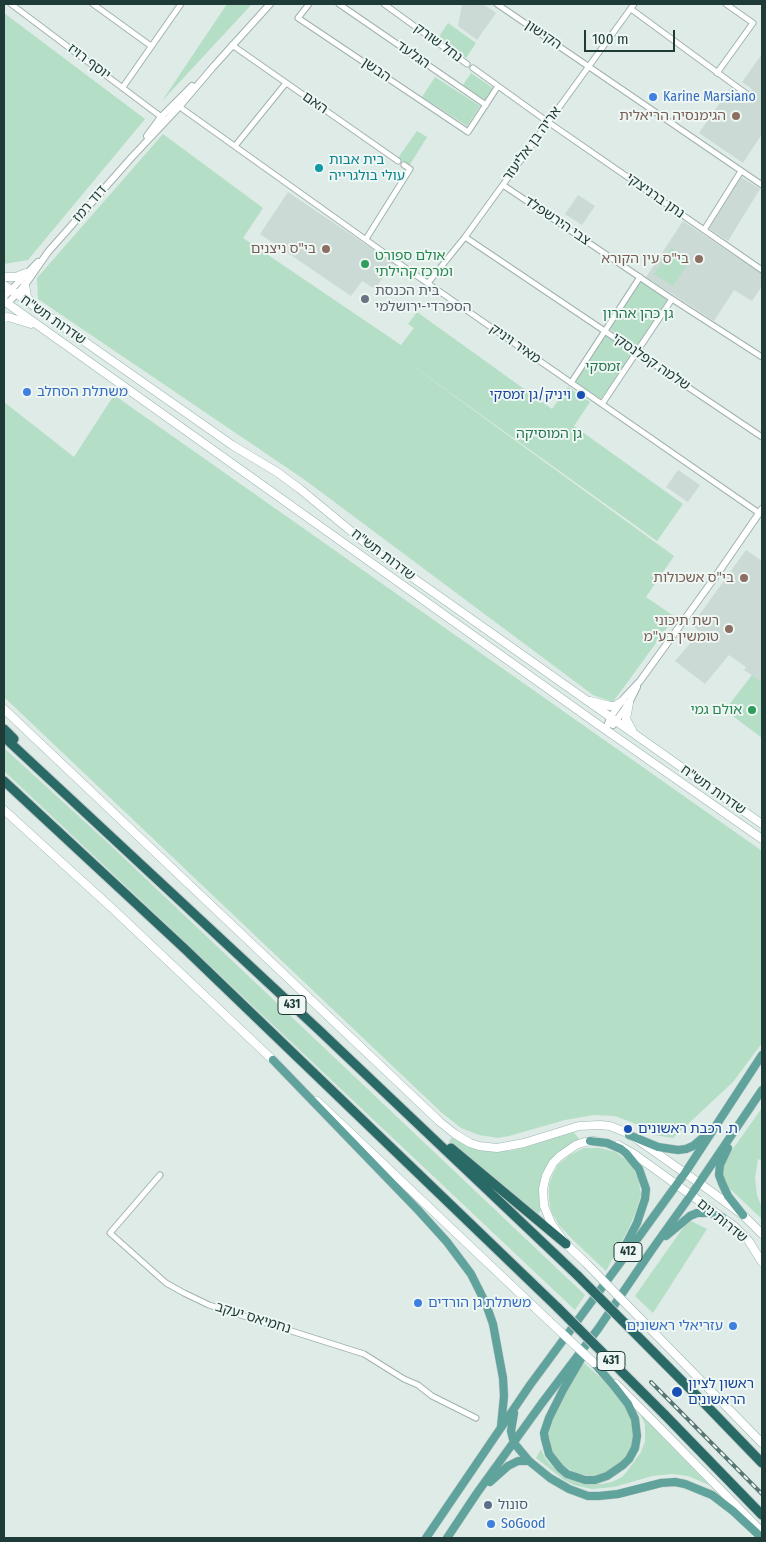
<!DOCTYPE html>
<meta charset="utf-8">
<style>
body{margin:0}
#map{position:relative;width:766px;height:1542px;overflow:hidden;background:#deebe7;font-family:"Fira Sans Condensed",sans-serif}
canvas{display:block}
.frame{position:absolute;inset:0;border:5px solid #1e3b38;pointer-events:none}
.scale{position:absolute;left:584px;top:30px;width:91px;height:22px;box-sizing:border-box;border:2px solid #1e3b38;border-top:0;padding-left:6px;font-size:15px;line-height:18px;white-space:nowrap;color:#1e3b38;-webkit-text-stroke:4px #eef7f4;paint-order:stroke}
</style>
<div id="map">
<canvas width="766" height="1542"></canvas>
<div class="frame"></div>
<div class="scale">100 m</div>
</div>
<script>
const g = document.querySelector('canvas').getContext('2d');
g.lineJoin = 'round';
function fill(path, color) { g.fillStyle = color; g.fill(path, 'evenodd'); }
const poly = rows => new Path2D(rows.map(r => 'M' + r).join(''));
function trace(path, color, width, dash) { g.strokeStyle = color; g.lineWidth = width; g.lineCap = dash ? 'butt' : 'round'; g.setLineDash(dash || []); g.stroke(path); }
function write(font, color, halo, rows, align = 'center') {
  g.font = font + ' "Fira Sans Condensed","Noto Sans Hebrew",sans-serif'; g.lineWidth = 4; g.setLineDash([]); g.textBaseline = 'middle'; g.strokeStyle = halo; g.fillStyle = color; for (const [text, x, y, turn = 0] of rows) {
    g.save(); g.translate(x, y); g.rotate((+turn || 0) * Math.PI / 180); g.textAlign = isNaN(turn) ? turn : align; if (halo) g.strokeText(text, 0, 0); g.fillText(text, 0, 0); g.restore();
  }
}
fill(poly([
 [462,4,483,4,496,13,477,40,458,26],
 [762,54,762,134,743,163,699,133,730,88,744,99,748,95,752,89,742,82],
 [741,177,760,189,728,241,709,228],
 [288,192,393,263,375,289,362,281,351,296,260,234],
 [578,195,595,206,582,225,565,214],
 [683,221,762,274,762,286,752,301,734,290,714,321,646,277],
 [678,470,700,485,688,502,666,487],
 [746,550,762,561,762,682,744,670,746,667,729,655,705,684,675,661,700,632,692,625]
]), '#ccdad6');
fill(poly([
 [227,4,252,4,162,101],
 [4,13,145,119,28,260,4,264],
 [448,23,476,43,466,58,438,38],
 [471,73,493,88,485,100,463,85],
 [435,77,480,106,467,126,422,97],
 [417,131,427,137,409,166,398,158],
 [163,134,263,208,243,238,401,345,414,328,408,324,417,312,552,409,568,387,590,402,574,426,683,504,657,541,395,353,674,556,646,597,675,617,613,702,593,695,305,480,38,299,37,278],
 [671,248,690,260,673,286,654,274],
 [640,281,668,299,637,347,608,328],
 [606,334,633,353,601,399,574,381],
 [114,395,762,851,762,1043,733,1082,673,1138,654,1135,636,1124,615,1116,594,1115,565,1120,509,1136,498,1138,479,1135,461,1128,441,1112,4,697,4,402,74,457],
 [752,675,762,682,762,738,725,710],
 [4,748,107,842,585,1295,575,1310,4,771],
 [762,1108,762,1161,758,1159,755,1178,757,1195,760,1203,762,1205,762,1219,729,1188,724,1179,723,1173,724,1165,730,1153],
 [573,1131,580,1140,568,1146,560,1151,548,1163,545,1169,539,1186,541,1210,538,1214,449,1141,453,1137,472,1147,483,1150,509,1151,523,1148],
 [584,1148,600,1148,616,1152,631,1164,638,1178,641,1194,637,1209,628,1230,606,1271,573,1240,559,1225,551,1211,549,1200,549,1185,552,1176,558,1165,570,1155],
 [691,1221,707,1229,653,1313,635,1296,685,1225],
 [583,1362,612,1388,625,1406,631,1420,634,1433,632,1447,621,1463,606,1473,594,1476,578,1474,563,1466,553,1452,548,1437,555,1412],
 [640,1414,709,1485,688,1476,672,1474,652,1476,614,1487,592,1489,574,1485,564,1480,536,1458,541,1449,545,1458,552,1466,568,1477,580,1483,589,1484,601,1484,612,1482,622,1477,628,1470,641,1452,645,1442,645,1424]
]), '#b5dec6');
const minor = poly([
 [11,4,164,119],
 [93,4,151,46],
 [309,4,298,18,468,132,498,86],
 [339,4,486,105],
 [384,4,467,64],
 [497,4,762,185],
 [631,9,748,95],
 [232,45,398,161],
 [473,68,548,122,762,270],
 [717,73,753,23,726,4],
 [123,87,181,4],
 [177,105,397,262,759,513],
 [235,146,286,83],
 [503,185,672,299,762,357],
 [704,230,741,171],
 [465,237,762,437],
 [366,239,410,169,404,165],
 [428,283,465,237,634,4],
 [571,383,640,277],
 [602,404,672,299],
 [160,1175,110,1233,166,1283,184,1293,209,1305,364,1354,404,1379,418,1385,432,1396,476,1418]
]);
const tertiary = poly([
 [147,136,161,117,192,86],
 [4,297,38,262],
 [7,304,25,285,48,252,132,157,179,107,213,67,270,4],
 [613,725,629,703,637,687],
 [606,730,610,718,614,712,624,698,640,681,718,573,762,509]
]);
const secondary = poly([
 [4,277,16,277,26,273],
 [4,285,232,445,277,472,300,489,375,551,762,824],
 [25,285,27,297,31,302],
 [4,301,596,723,762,839],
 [4,318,8,317,31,324],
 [590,701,610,706,615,706,621,702],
 [629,703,626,719,632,730],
 [4,709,440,1122,455,1134,470,1143,479,1146,497,1148,524,1143,579,1126,600,1125,610,1126,625,1132,638,1140,709,1190,743,1215,762,1234],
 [4,810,114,910,277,1064],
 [317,1101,549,1321],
 [618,1145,634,1154,734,1226,748,1240,762,1262],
 [586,1263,566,1244,551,1223,544,1206,543,1189,546,1176,553,1163,560,1156,576,1145,585,1142,595,1141],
 [616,1384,655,1423,762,1532],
 [716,1396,762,1443]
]);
const primary = poly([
 [273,1060,418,1210,447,1242,471,1274,486,1304,493,1324,503,1378,504,1396,501,1427],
 [629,1135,658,1147,678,1150,686,1149,693,1146,706,1135],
 [590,1141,607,1143,621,1149,626,1153,639,1169,646,1189,645,1199,637,1223,619,1258],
 [728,1148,720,1165,719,1175,722,1183,728,1196,743,1215],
 [666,1236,690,1216,697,1213,709,1213,722,1217],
 [581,1359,563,1390,549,1418,544,1433,545,1439,549,1454,560,1468,567,1474,585,1480,595,1480,607,1476,623,1465,629,1459,635,1448,637,1436,635,1419,628,1404,614,1386,594,1363],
 [514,1413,511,1431,514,1443,529,1461,550,1478,569,1489,588,1496,599,1496,618,1494,661,1483,675,1482,685,1484,712,1495,733,1511,762,1538],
 [490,1482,508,1466,518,1461,529,1461],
 [426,1538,530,1385,620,1263,685,1173,762,1055],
 [447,1538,477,1493,542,1403,598,1329,651,1251,691,1195,762,1090]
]);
const motorway = poly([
 [4,729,14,739],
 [4,737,320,1031,578,1276],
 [4,781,186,950,558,1308],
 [451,1148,566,1244],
 [706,1405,762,1463],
 [664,1414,762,1515]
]);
trace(minor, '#a1b3af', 7);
trace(tertiary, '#a1b3af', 8);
trace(secondary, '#9cb7b1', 9);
trace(primary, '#c0c8c7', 9);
trace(motorway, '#c0c8c7', 11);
trace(minor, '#fff', 5);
trace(tertiary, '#fff', 6);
trace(secondary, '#fff', 8);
trace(primary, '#60a39c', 8);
trace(motorway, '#296966', 9);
const rail = poly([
 [651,1382,762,1494]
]);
trace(rail, '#587774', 4);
trace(rail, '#eef7f4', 2, [5.5]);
const secondaryBridge = poly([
 [586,1263,716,1396],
 [549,1321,594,1363]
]);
const motorwayBridge = poly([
 [578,1276,706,1405],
 [558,1308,664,1414]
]);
trace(secondaryBridge, '#9cb7b1', 9, []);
trace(motorwayBridge, '#c0c8c7', 11, []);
trace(secondaryBridge, '#fff', 8);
trace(motorwayBridge, '#296966', 9);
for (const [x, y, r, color] of [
 [653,97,5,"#3f7fe0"],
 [736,116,5,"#8d6e63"],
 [319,168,5,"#0f9aa8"],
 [326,249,5,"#8d6e63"],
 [699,259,5,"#8d6e63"],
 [365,264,5,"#2e9e5b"],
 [365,299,5,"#6b7280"],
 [27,392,5,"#3f7fe0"],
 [581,395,5,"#1a4fb4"],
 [744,578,5,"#8d6e63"],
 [729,629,5,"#8d6e63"],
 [752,710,5,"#2e9e5b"],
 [628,1129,5,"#1a4fb4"],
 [418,1303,5,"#3f7fe0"],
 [733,1326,5,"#3f7fe0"],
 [677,1392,6,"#1a4fb4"],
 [488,1505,5,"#5c6f8a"],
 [491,1524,5,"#3f7fe0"]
]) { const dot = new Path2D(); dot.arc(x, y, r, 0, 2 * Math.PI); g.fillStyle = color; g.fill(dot); trace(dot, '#eef7f4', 2); }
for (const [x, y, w] of [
 [292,1005,28],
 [628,1252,28],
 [611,1361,28]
]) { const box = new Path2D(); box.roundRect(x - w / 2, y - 9.5, w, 19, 4); g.fillStyle = '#eef7f4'; g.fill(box); trace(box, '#1e3b38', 1); }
write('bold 12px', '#1e3b38', null, [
 ["431",292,1005],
 ["412",628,1252],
 ["431",611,1361]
]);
write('14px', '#1e3b38', '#eef7f4', [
 ["הקישון",543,35,34],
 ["נחל שורק",438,43,36],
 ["הגלעד",413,55,35],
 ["יוסף רויז",89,62,37],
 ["הבשן",376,70,34],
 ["האם",315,103,35],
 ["אריה בן אליעזר",532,144,-54],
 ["נתן ברניצקי",655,196,35],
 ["דוד רמז",90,204,-49],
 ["צבי הירשפלד",557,221,34],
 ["שדרות תש\"ח",53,320,35],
 ["מאיר ויניק",515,344,35],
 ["שלמה קפלנסקי",651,362,34],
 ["שדרות תש\"ח",383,555,37],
 ["שדרות תש\"ח",713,790,35],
 ["שדרות נים",722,1221,39],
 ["נחמיאס יעקב",253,1318,17]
]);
write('14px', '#366cbe', '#eef7f4', [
 ["Karine Marsiano",663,97],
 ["משתלת הסחלב",37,392],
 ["משתלת גן הורדים",428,1303],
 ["עזריאלי ראשונים",723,1326,"right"],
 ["SoGood",501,1524]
], 'left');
write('14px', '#785e54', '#eef7f4', [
 ["הגימנסיה הריאלית",726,116],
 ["בי\"ס ניצנים",316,249],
 ["בי\"ס עין הקורא",689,259],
 ["בי\"ס אשכולות",734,578],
 ["רשת תיכוני",719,621],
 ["טומשין בע\"מ",719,637]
], 'right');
write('14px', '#0d838f', '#eef7f4', [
 ["בית אבות",329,160],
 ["עולי בולגרייה",329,176]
], 'left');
write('14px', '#27864d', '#eef7f4', [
 ["אולם ספורט",375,256],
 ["ומרכז קהילתי",375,272],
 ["אולם גמי",742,710,"right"]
], 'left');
write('14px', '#5b616d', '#eef7f4', [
 ["בית הכנסת",375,291],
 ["הספרדי-ירושלמי",375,307]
], 'left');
write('14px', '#277451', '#eef7f4', [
 ["גן כהן אהרון",638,314],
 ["זמסקי",603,367],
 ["גן המוסיקה",549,434]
]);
write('14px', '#164399', '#eef7f4', [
 ["ויניק/גן זמסקי",571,395,"right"],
 ["ת. רכבת ראשונים",638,1129],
 ["ראשון לציון",688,1384],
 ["הראשונים",688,1400]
], 'left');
write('14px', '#4e5e75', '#eef7f4', [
 ["סונול",498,1505]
], 'left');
</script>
